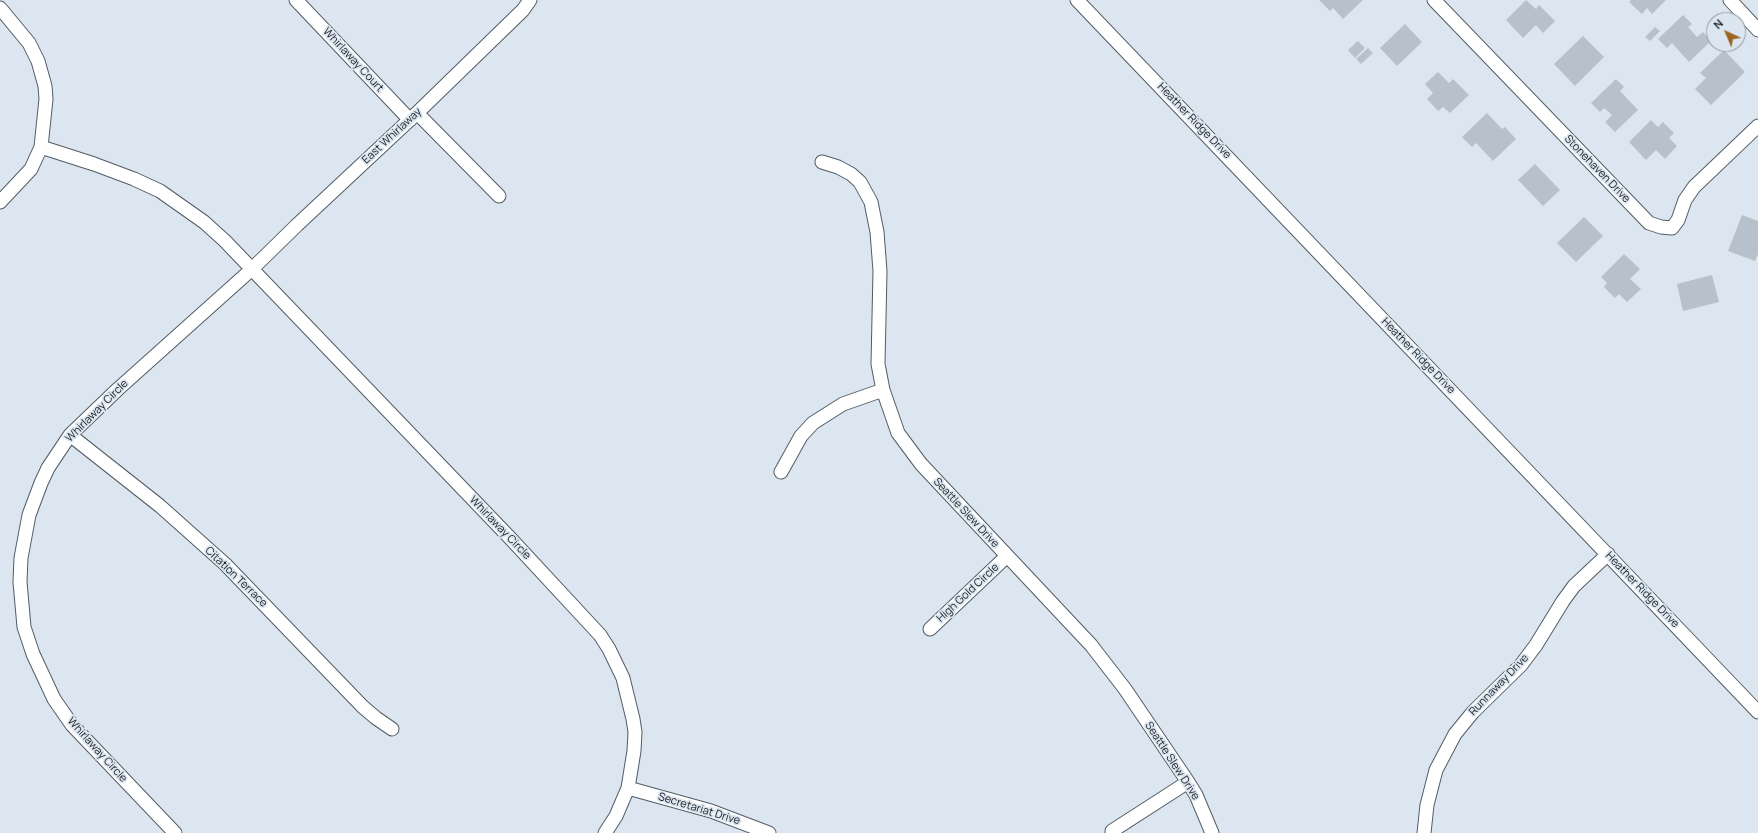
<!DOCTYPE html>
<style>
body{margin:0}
#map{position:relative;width:1758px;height:833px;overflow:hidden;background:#dbe6f0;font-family:Manrope,sans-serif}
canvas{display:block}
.north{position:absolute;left:1706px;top:12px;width:40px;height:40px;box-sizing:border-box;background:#dbe6f0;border:1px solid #8f989f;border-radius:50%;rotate:316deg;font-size:11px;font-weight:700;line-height:16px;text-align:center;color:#1e2326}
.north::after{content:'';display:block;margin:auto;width:14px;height:18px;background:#9e6423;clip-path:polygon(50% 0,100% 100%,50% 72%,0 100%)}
</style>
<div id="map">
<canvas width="1758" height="833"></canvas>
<div class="north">N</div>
</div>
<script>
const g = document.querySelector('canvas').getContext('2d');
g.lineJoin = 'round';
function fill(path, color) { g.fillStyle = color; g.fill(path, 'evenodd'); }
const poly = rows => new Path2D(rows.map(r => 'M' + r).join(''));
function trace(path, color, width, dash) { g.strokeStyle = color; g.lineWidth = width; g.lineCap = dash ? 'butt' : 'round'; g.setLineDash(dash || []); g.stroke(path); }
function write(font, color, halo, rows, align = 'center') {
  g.font = font + ' Manrope,sans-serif'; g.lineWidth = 3.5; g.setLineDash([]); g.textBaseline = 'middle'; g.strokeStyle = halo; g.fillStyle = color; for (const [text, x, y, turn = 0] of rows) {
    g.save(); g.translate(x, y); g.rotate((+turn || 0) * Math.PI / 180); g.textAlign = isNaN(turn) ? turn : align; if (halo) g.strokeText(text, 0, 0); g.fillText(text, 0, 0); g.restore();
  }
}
fill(poly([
 [1319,0,1363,0,1343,19,1333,8,1330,11],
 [1526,0,1536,9,1539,5,1555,21,1543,33,1536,25,1523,38,1506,20],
 [1631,0,1666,0,1652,14,1647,8,1642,14,1629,2],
 [1683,15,1692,24,1688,27,1697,37,1703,32,1711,41,1689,62,1672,43,1667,48,1658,39],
 [1405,24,1422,42,1397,66,1380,48],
 [1655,27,1660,31,1650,41,1645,37],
 [1583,36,1604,57,1575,86,1554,64],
 [1358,41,1365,48,1355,58,1348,50],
 [1368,48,1373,53,1361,64,1356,59],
 [1724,50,1745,72,1711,105,1695,89,1706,78,1700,73],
 [1438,72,1449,83,1453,79,1469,95,1450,113,1443,107,1438,111,1427,99,1433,93,1425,84],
 [1616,79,1624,87,1620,91,1638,110,1615,132,1605,122,1612,115,1604,108,1600,112,1591,103],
 [1487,113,1502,129,1505,127,1516,139,1493,161,1476,143,1472,147,1462,137],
 [1651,120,1658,127,1663,122,1674,133,1669,138,1677,146,1665,159,1656,150,1646,160,1629,142],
 [1535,164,1560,190,1543,206,1518,180],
 [1742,215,1758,221,1758,254,1755,261,1728,251],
 [1584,217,1603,236,1576,262,1557,243],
 [1624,254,1640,269,1630,279,1641,289,1627,302,1619,294,1615,298,1604,287,1607,283,1601,277],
 [1712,275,1719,302,1683,311,1677,284]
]), '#b7c1cb');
const minor = poly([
 [296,0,410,120],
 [1077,0,1758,712],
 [1434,0,1649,223,1661,227,1672,228,1678,220,1685,200,1694,187,1758,126],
 [1730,0,1758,30],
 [0,8,29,43,38,61,45,86,46,99,41,147,31,169,0,202],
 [417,113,499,196],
 [41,147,94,164,134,179,160,191,204,222,225,241,511,539,600,635,609,649,623,678,633,719,635,732,634,751,628,788,616,816,605,833],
 [822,162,838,167,851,174,860,182,871,202,877,232,880,271,878,364,883,390,898,433,921,464,1091,645,1125,689,1188,782,1196,795,1212,833],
 [70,435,160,506,225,564,363,707,376,718,392,729],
 [781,472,801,436,813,423,843,404,883,390],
 [930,629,1007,556],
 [628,788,711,811,769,833],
 [1112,831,1188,782],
 [175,833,72,725,54,699,33,654,24,627,20,582,21,558,29,515,41,483,48,468,70,435,118,389,252,269,297,225,417,113,523,10,530,0],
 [1424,833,1427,805,1436,770,1455,734,1473,712,1521,665,1536,645,1563,601,1574,586,1608,554]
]);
trace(minor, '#535c64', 15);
trace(minor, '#fff', 13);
write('11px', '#1e2326', '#dbe6f0', [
 ["Whirlaway Court",353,60,47],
 ["Heather Ridge Drive",1194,121,46],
 ["East Whirlaway",392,136,-43],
 ["Stonehaven Drive",1597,169,46],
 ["Heather Ridge Drive",1418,356,46],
 ["Whirlaway Circle",97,411,-45],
 ["Seattle Slew Drive",966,513,47],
 ["Whirlaway Circle",500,528,46],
 ["Citation Terrace",236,577,44],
 ["Heather Ridge Drive",1642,590,46],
 ["High Gold Circle",968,593,-43],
 ["Runnaway Drive",1499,685,-46],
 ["Whirlaway Circle",97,750,48],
 ["Seattle Slew Drive",1172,761,57],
 ["Secretariat Drive",699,809,17]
]);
</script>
